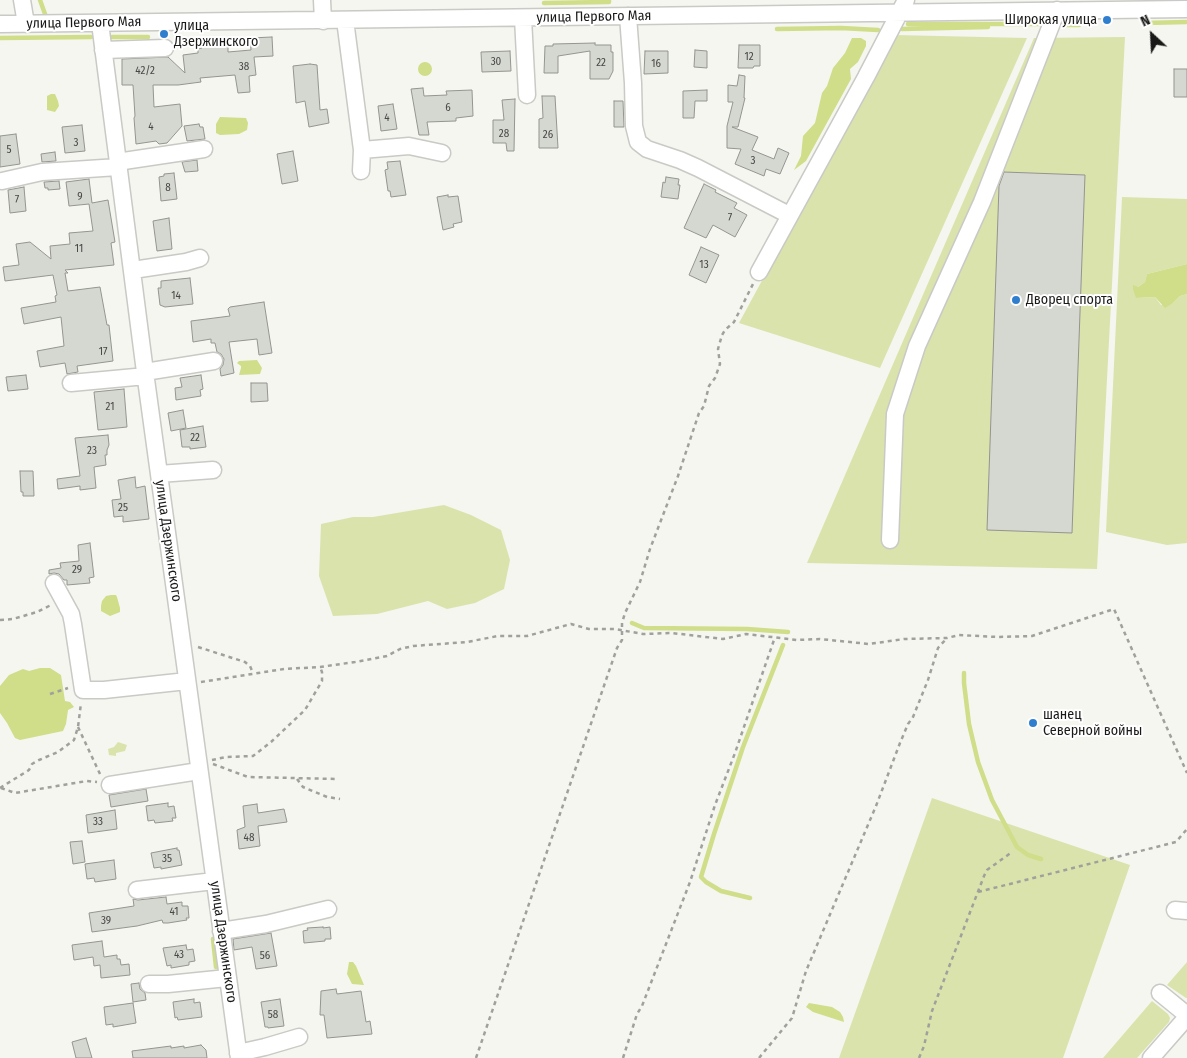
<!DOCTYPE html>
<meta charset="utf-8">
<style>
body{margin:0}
#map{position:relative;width:1187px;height:1058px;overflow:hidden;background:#f5f6f0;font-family:"Fira Sans Condensed",sans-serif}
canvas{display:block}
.north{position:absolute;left:1127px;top:10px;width:50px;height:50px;-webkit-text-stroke:4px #fff;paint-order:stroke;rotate:335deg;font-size:14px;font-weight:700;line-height:20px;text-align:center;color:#191918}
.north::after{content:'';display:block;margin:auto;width:18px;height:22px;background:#191918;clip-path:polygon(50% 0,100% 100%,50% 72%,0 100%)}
</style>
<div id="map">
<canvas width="1187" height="1058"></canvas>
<div class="north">N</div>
</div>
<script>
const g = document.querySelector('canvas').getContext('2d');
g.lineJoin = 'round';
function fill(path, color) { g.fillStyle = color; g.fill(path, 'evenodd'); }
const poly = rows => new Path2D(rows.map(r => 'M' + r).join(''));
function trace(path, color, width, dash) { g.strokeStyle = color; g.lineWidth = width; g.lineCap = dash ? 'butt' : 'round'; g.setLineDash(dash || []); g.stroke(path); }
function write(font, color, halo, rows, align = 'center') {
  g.font = font + ' "Fira Sans Condensed",sans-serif'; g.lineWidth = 4; g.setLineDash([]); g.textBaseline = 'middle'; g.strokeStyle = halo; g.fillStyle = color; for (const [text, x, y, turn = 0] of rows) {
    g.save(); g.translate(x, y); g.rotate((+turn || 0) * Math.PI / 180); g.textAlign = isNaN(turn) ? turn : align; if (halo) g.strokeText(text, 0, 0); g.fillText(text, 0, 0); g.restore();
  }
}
fill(poly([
 [895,35,1027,38,880,368,739,323],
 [1125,37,1097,569,807,563,1034,38],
 [1122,197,1187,199,1187,264,1147,274,1145,282,1138,287,1136,298,1155,297,1161,305,1173,303,1180,296,1187,294,1187,543,1167,545,1106,532],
 [444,505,471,515,501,530,510,560,504,589,475,603,447,609,428,601,377,614,333,616,319,576,321,524,353,517,373,517],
 [118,742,127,745,125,751,116,753,116,756,109,755,108,749,114,747],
 [932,798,1130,865,1063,1058,839,1058],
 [1187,962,1187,998,1186,998,1167,985],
 [1152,1001,1168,1014,1170,1018,1169,1022,1137,1058,1103,1058]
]), '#dae3ac');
fill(poly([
 [852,38,861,38,866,41,866,46,858,62,850,69,851,79,806,161,794,170,801,156,803,136,815,123,822,93,827,86,833,68,845,53],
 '418 69a7 7 0 1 1 14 0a7 7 0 1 1-14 0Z',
 [51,94,55,94,58,101,59,106,55,112,47,110,47,96],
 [220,117,246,118,248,123,247,130,239,134,220,135,216,133,216,124],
 [1187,264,1187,294,1180,296,1173,303,1165,308,1155,297,1136,298,1133,289,1133,285,1138,287,1145,282,1147,274],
 [257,360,262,368,260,374,239,375,241,368,241,366,237,363,239,361],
 [111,595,116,595,117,597,120,608,120,612,110,616,101,611,101,606,102,601,106,596],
 [40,668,50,668,61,675,65,701,70,702,74,707,68,710,66,724,63,731,20,740,15,738,7,723,0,713,0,686,9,675,23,669,29,671],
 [349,962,353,962,356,966,364,985,352,984,347,974],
 [809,1003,832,1007,840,1012,843,1017,844,1022,813,1012,806,1007]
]), '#d0dd89');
trace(poly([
 [40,0,45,14],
 [544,3,609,2,609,0],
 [1144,23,1187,22],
 [908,24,1046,24],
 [1064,25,1079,25],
 [777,29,841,28,878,30],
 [902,29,988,27],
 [112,37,148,37],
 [0,38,91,37],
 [632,623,644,628,747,629,788,632],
 [964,673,964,683,969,724,978,762,992,800,1017,847,1028,855,1041,859],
 [750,898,721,891,706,882,701,877,714,834,743,747,783,645],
 [213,939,216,967]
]), '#d0dd89', 4.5);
const building = poly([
 [272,37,273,56,254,57,256,75,249,76,250,92,238,93,235,75,200,78,201,82,178,85,153,85,154,107,180,104,182,126,167,143,159,144,156,141,136,144,134,118,135,116,133,85,122,85,122,59,168,57,185,73,183,55,198,53,198,49,202,48,201,42,228,41,228,52,251,50,250,38,272,37],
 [595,43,595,45,611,45,611,52,613,52,613,71,609,79,590,79,590,51,558,56,558,73,544,73,545,46,553,46,553,44,595,43],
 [739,45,760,45,760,66,754,66,753,68,738,68,739,45],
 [695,50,707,51,707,68,694,67,695,50],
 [510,51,511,71,482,72,481,52,510,51],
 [645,51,668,51,668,73,644,74,645,51],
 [310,64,317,65,320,110,327,109,329,123,309,127,305,101,296,103,293,66,310,64],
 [1174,69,1187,69,1187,97,1174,97,1174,69],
 [739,75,745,76,744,98,745,98,738,127,732,127,758,137,752,150,774,159,778,148,789,153,780,174,766,169,764,176,735,164,741,149,727,148,727,126,733,102,728,102,728,85,737,86,739,75],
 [423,88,424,96,447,95,446,91,472,90,473,116,456,118,456,121,427,122,429,135,419,135,411,89,423,88],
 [707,90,707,101,695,101,694,118,683,118,683,91,707,90],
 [542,96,555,96,558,148,539,148,539,119,543,118,542,96],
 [515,99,514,151,507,151,506,143,493,143,493,120,504,120,502,100,515,99],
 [614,101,623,101,624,127,614,127,614,101],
 [393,104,397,129,381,131,378,106,393,104],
 [199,124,200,127,203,127,205,139,187,141,184,126,199,124],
 [82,125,85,151,65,153,62,127,82,125],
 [16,134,20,164,0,167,0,136,16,134],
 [293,151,298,181,282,184,277,154,293,151],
 [55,152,56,161,42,162,41,154,55,152],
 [197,160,198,171,185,172,182,162,197,160],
 [400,161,406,195,391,197,390,191,388,191,385,170,388,169,387,162,400,161],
 [1004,172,1085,175,1072,533,987,530,999,186,1004,172],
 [174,173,177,199,161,201,159,177,164,176,164,174,174,173],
 [666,177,679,179,678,185,680,185,678,199,661,197,663,182,665,183,666,177],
 [89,179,92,203,108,200,115,242,111,243,114,265,65,270,68,273,65,273,68,291,100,287,107,325,109,325,113,361,77,366,78,372,67,374,65,363,40,367,37,351,64,346,61,317,24,324,21,308,56,302,55,296,57,295,53,275,5,281,3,267,19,265,16,244,30,242,51,259,50,246,70,244,69,233,93,231,89,204,69,206,66,182,89,179],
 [59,181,60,189,48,190,48,188,45,188,44,182,59,181],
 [704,184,716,190,715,192,737,203,734,208,747,215,735,237,713,225,706,238,684,228,704,184],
 [24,187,26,211,10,213,8,190,24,187],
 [448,195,448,197,458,196,462,222,453,224,454,227,443,230,437,197,448,195],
 [169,218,172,249,157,251,153,221,169,218],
 [701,247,719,255,706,283,689,275,701,247],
 [190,278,193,304,165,307,160,305,158,288,161,288,161,281,190,278],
 [264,302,272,353,259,355,257,339,229,342,234,373,221,376,220,369,223,365,224,359,221,354,217,352,215,343,211,343,211,339,193,342,191,321,230,316,228,309,230,307,264,302],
 [26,375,28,389,8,391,6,377,26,375],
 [201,375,203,389,200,390,201,396,176,400,175,388,182,387,180,378,201,375],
 [251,383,267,383,268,401,251,402,251,383],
 [124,389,127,427,98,430,94,392,124,389],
 [183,410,186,428,171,431,168,413,183,410],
 [203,426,206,447,190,449,190,447,182,447,180,430,203,426],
 [108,435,109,445,107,450,107,455,105,455,106,465,94,467,96,488,80,490,80,486,58,489,57,479,80,476,75,438,108,435],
 [20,471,33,471,34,496,23,496,23,492,21,492,20,471],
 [135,477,136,488,145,486,149,519,123,522,123,516,114,517,112,500,121,499,118,480,135,477],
 [90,543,94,577,89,578,90,583,67,585,67,580,64,580,59,574,54,573,49,574,49,570,61,568,60,563,79,561,78,545,90,543],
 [146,789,148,801,111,807,109,795,146,789],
 [168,803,168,807,174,806,176,818,172,818,173,821,155,823,154,820,148,821,146,806,168,803],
 [257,804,258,813,284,809,287,822,258,826,260,846,239,849,237,830,245,827,243,806,257,804],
 [115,810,117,829,88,833,86,815,115,810],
 [82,841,85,862,73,864,70,842,82,841],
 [177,848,177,850,179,850,182,865,161,869,161,867,154,868,151,853,177,848],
 [114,860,116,879,95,882,94,878,87,879,85,864,114,860],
 [166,897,167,904,182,902,182,906,188,906,189,918,186,918,187,920,168,923,163,923,162,920,137,926,92,932,89,913,134,906,133,899,138,900,166,897],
 [323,927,323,928,330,927,331,939,325,939,325,941,304,943,303,931,308,930,307,928,323,927],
 [271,933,277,966,256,969,252,947,234,950,233,939,271,933],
 [102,941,104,957,117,955,117,959,120,959,121,965,129,964,130,975,101,978,100,965,94,966,93,957,74,960,72,945,102,941],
 [186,945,187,950,193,949,195,961,189,962,189,965,171,968,171,965,167,966,163,948,186,945],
 [139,983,140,989,145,993,146,1000,133,1002,131,984,139,983],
 [336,989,337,994,361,991,366,1022,370,1021,372,1034,327,1038,324,1015,320,1015,321,991,336,989],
 [194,999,194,1003,200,1002,202,1017,178,1020,177,1017,175,1018,173,1002,194,999],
 [280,999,284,1026,268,1028,268,1027,265,1027,261,1002,280,999],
 [133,1003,136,1023,113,1027,113,1024,106,1025,104,1007,133,1003],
 [86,1038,92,1058,76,1058,72,1042,86,1038],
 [201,1045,206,1050,207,1058,133,1058,132,1051,171,1046,171,1048,184,1046,184,1048,201,1045]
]);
fill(building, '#d5d7d1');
trace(building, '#949590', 1);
const minor = poly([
 [22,0,26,24],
 [322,0,323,21],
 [628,16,633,83,634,126,638,142,647,149,680,160,698,168,789,215],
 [523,18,527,95],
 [345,20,362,150,361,171],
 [100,23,145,372,239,1058],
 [0,24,1187,9],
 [103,50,165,48],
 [362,150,409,146,442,153],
 [117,162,204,149],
 [2,181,42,172,118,167],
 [133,270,186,262,200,258],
 [759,272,866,77,906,0],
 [145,372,214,361],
 [71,383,146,376],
 [159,474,213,470],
 [890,540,895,414,917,346,982,202,1057,10],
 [54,583,71,614,73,624,83,690,104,690,187,681],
 [110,785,199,771],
 [137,890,214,881],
 [1175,910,1187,911],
 [221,931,266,924,328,909],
 [149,984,168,984,227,978],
 [1160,993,1187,1015],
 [238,1053,265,1047,299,1037],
 [1151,1058,1187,1017]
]);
trace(minor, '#c9cac5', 19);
trace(poly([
 [0,620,13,619,37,612,51,605],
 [198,647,245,662,250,666,253,673],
 [201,682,284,669,320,667,355,662,387,656,400,649,413,646,467,642,498,636,527,636,571,624,589,629,615,629,643,634,672,633,723,639,746,634,797,640,820,639,869,644,904,639,947,638,959,635,998,637,1032,636,1114,609,1187,773],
 [50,694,68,688],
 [78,727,100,774],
 [212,760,226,757,253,756,271,742,305,710,322,681,322,672,320,667],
 [213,764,248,777,337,779],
 [297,779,303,787,327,797,340,799],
 [0,788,29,770,32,764,39,760,58,752,74,740,78,727,81,703],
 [1,788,15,793,87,781,97,782],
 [978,892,1176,842,1187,829],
 [476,1058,617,648,622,640,622,623,625,613,640,582,650,549,678,476,699,413,704,406,709,386,715,378,720,364,718,349,722,335,725,330,734,322,753,284],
 [623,1058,637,1014,642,1006,690,882,715,805,735,753,775,637],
 [759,1058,792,1018,806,971,876,806,900,743,908,724,913,717,928,680,938,648,947,638],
 [919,1058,924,1046,932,1011,984,876,987,870,1012,852]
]), '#a0a09c', 2.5, [4, 4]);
trace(minor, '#fff', 16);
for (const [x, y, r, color] of [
 [1107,20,5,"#307fce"],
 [164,34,5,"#307fce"],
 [1016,300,5,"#307fce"],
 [1033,723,5,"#307fce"]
]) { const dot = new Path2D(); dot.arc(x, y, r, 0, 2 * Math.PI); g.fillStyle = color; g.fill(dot); trace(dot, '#fff', 2); }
write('11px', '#484846', null, [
 ["12",749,57],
 ["30",496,62],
 ["22",601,63],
 ["16",656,64],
 ["38",244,67],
 ["42/2",145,71],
 ["6",448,108],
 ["4",387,118],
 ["4",151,127],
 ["28",504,134],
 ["26",548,135],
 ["3",76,143],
 ["5",9,150],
 ["3",753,161],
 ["8",168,188],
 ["9",80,197],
 ["7",17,200],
 ["7",730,218],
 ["11",79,249],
 ["13",704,265],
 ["14",176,296],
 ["17",103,352],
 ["21",110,407],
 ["22",195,438],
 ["23",92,451],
 ["25",123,508],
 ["29",77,570],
 ["33",98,822],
 ["48",249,838],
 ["35",167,859],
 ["41",174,912],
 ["39",106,921],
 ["43",179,955],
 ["56",265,956],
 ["58",273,1015]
]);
write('14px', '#191918', '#fff', [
 ["улица Первого Мая",594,17,-1],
 ["улица Первого Мая",84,23,-1],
 ["улица Дзержинского",168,541,82],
 ["улица Дзержинского",223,942,82]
]);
write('14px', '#191918', '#fff', [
 ["Широкая улица",1097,20,"right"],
 ["улица",174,26],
 ["Дзержинского",174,42],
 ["Дворец спорта",1026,300],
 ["шанец",1043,715],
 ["Северной войны",1043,731]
], 'left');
</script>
